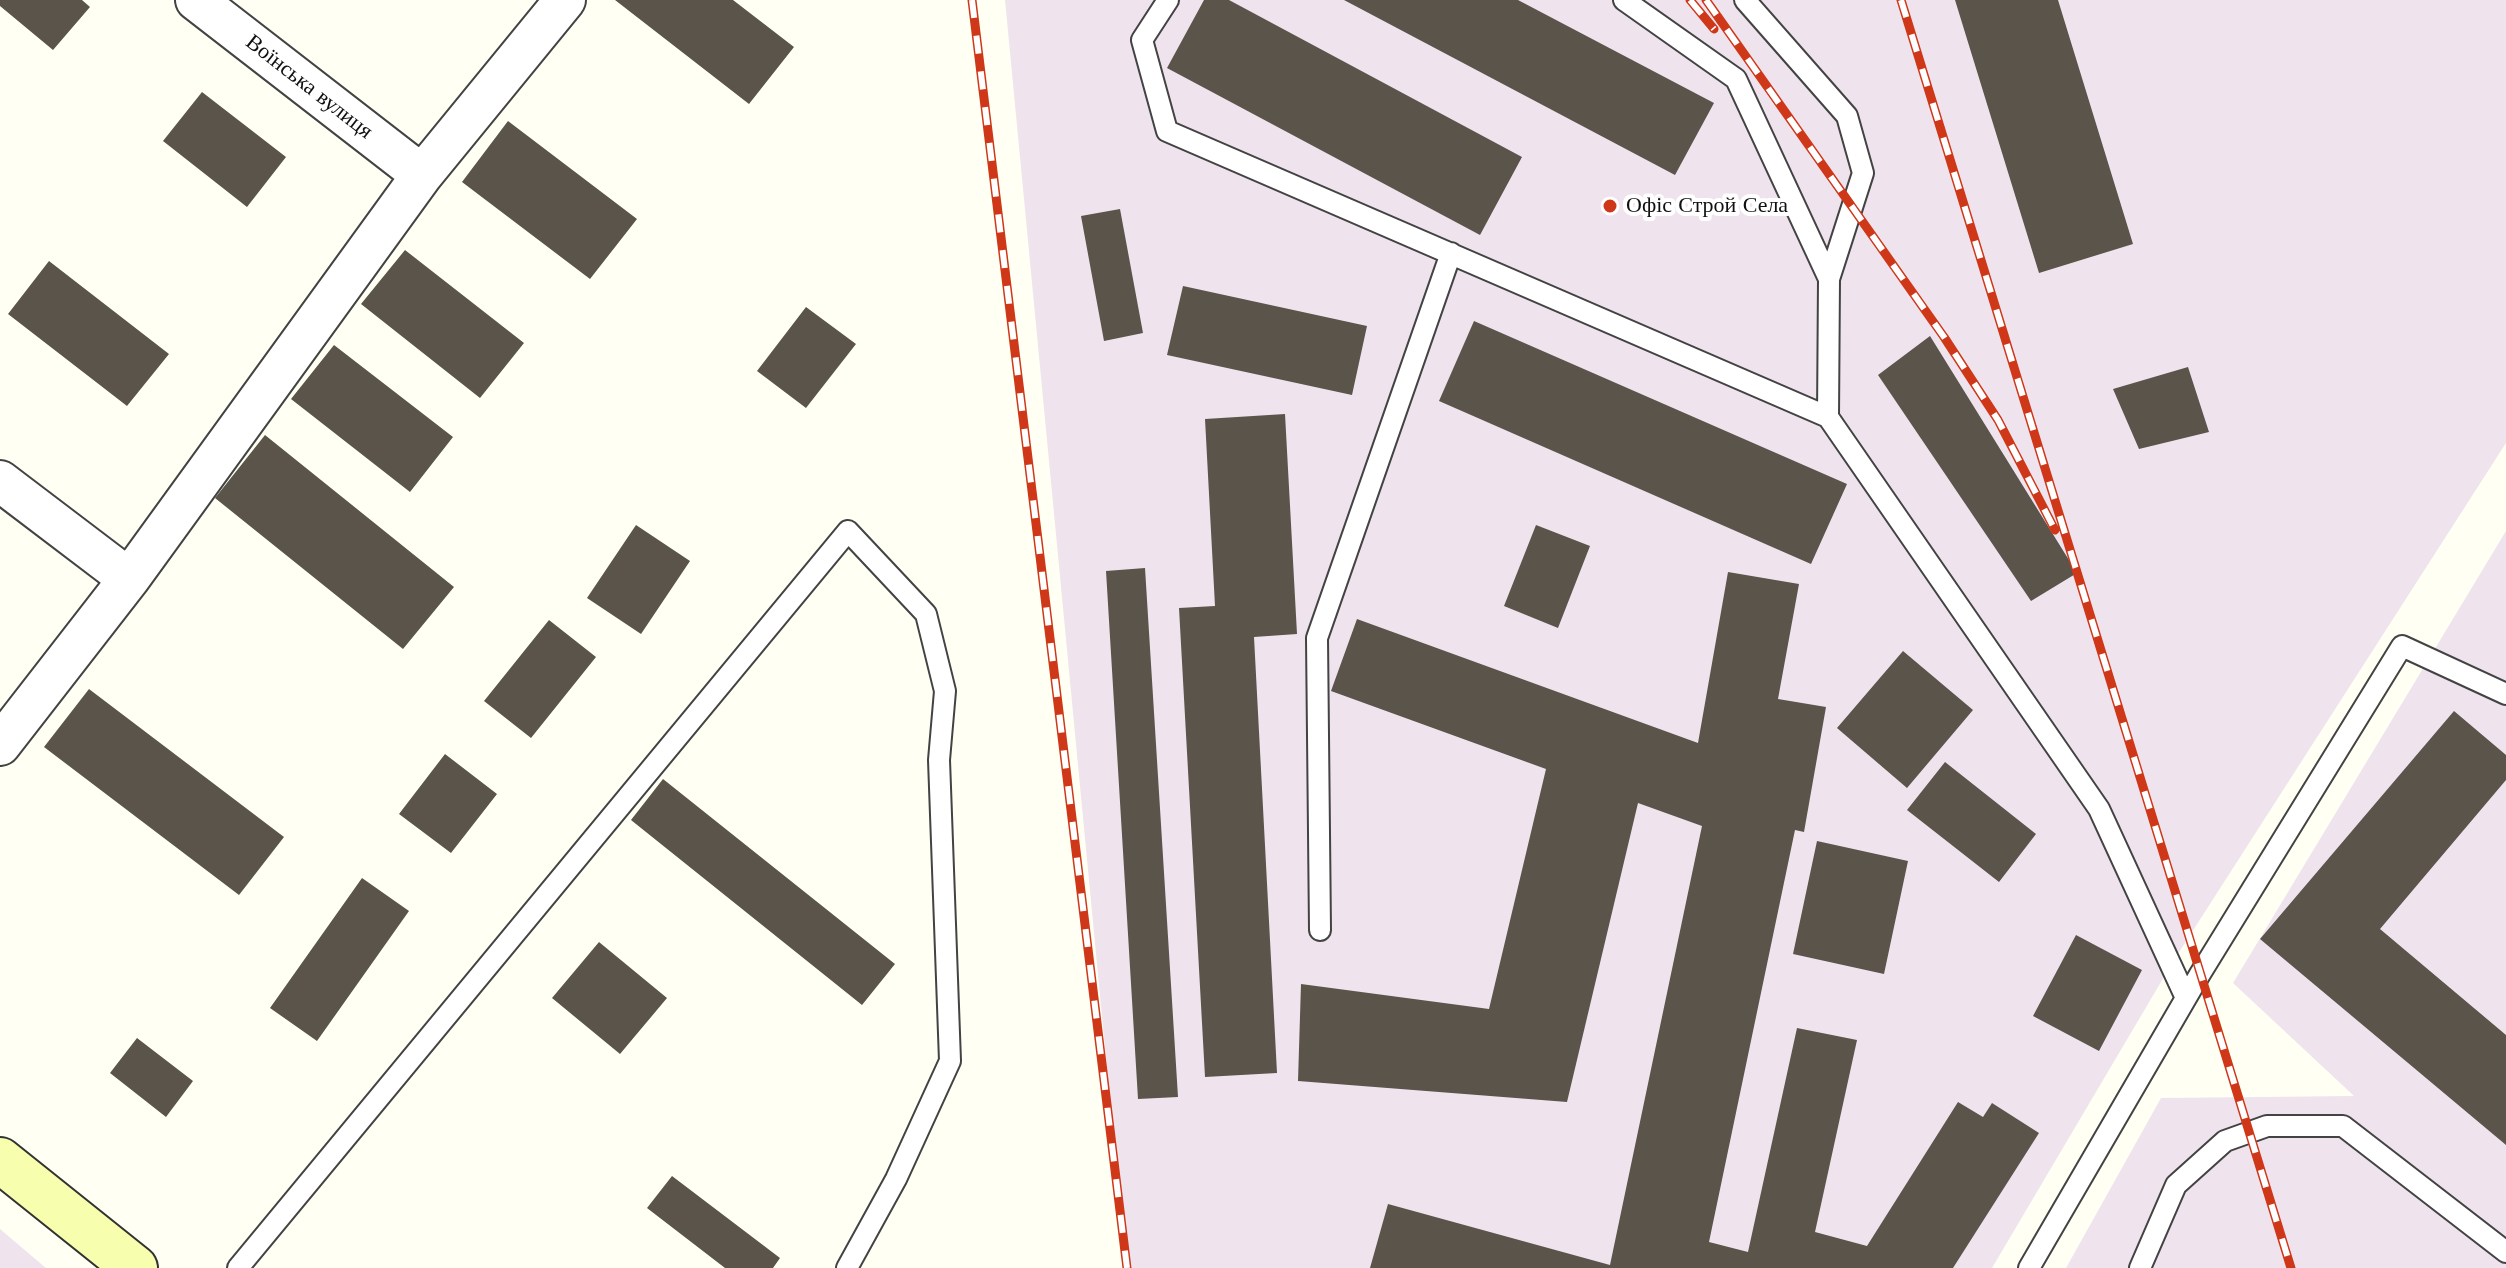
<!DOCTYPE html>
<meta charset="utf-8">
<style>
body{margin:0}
canvas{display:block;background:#fffff3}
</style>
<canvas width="2506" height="1268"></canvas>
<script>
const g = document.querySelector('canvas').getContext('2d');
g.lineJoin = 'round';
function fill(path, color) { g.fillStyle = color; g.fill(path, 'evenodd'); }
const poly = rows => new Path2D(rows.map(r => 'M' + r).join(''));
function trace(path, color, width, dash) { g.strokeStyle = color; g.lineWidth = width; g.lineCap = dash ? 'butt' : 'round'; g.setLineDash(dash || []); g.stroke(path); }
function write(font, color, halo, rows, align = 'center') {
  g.font = font + ' "Libre Baskerville",serif'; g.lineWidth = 8; g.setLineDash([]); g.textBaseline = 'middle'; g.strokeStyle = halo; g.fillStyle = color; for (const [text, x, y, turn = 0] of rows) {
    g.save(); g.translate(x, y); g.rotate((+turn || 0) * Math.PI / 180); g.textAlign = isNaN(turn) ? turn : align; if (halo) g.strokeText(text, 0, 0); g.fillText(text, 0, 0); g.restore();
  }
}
fill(poly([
 [1005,0,2506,0,2506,443,2174,960,1992,1268,1126,1268],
 [2506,531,2506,1268,2066,1268,2161,1098,2354,1096,2233,983],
 [0,1229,46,1268,0,1268]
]), '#efe4ee');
fill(poly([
 [0,0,82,0,90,7,53,50,0,6],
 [615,0,733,0,794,47,749,104],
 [1204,0,1229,0,1522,157,1480,235,1167,68],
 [1344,0,1518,0,1714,103,1675,175],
 [1955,0,2058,0,2133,244,2039,273],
 [202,92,286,157,247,207,163,141],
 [508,121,637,219,590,279,462,182],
 [1120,209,1143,333,1104,341,1081,216],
 [405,250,524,343,480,398,361,304],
 [49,261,169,354,127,406,8,314],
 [1183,286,1367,326,1352,395,1167,355],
 [806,307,856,344,806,408,757,371],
 [1474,321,1847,484,1811,564,1439,401],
 [1930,336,2077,573,2031,601,1878,375],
 [334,345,453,437,410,492,291,399],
 [2188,367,2209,432,2139,449,2113,389],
 [1285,414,1297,634,1254,637,1277,1073,1205,1077,1179,608,1215,606,1205,419],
 [265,435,454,587,403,649,215,498],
 [636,525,690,561,641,634,587,598],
 [1536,525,1590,546,1558,628,1504,606],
 [1145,568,1178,1097,1138,1099,1106,571],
 [1728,572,1799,584,1778,699,1826,707,1804,832,1795,830,1709,1242,1748,1252,1797,1028,1857,1040,1815,1232,1867,1246,1958,1102,1983,1117,1992,1103,2039,1133,1953,1268,1370,1268,1388,1204,1610,1265,1702,826,1638,803,1567,1102,1298,1081,1301,984,1489,1009,1546,769,1331,691,1357,619,1698,743],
 [549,620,596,657,531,738,484,701],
 [1903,651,1973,710,1907,788,1837,728],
 [89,689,284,837,239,895,44,747],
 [2454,711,2506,755,2506,780,2380,929,2506,1035,2506,1145,2260,939],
 [445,754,497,794,451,853,399,814],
 [1945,762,2036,834,1999,882,1907,810],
 [663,779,895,964,862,1005,631,820],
 [1817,841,1908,861,1884,974,1793,954],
 [362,878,409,911,317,1041,270,1008],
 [2076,935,2142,970,2099,1051,2033,1016],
 [599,942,667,998,620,1054,552,998],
 [137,1038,193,1081,166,1117,110,1073],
 [672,1176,780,1258,773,1268,725,1268,647,1208]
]), '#5a544b');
const service = poly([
 [1168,0,1142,40,1167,131,1828,417,2099,809,2186,998],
 [1624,0,1736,79,1829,279],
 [1745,0,1847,116,1863,173,1829,279,1828,417],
 [1320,930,1317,638,1451,253],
 [238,1268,848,531,926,614,945,691,939,760,950,1061,896,1179,847,1268],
 [2029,1268,2200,974,2402,646,2506,694],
 [2140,1268,2176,1185,2225,1141,2267,1126,2343,1126,2506,1252]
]);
const minor = poly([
 [196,0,422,175],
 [0,481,129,579],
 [0,745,129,579,422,175,565,0]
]);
const secondary = poly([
 [0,1160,135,1268]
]);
trace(service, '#434343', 24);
trace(minor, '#434343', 44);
trace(secondary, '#323232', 48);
trace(service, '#fff', 20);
trace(minor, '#fff', 40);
trace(secondary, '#f7ffae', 44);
const rail = poly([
 [972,0,1127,1268],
 [1690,0,1714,29],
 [1706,0,1944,337,1998,420,2055,530],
 [1901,0,2291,1268]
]);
trace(rail, '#cf3719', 9);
trace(rail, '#fff', 6, [18]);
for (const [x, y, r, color] of [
 [1610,206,8,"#cf3719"]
]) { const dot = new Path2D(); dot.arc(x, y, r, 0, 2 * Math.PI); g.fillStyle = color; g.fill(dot); trace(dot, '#fff', 3); }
write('22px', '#101010', '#fff', [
 ["Воїнська вулиця",309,87,38]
]);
write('22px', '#101010', '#fff', [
 ["Офіс Строй Села",1626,206]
], 'left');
</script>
